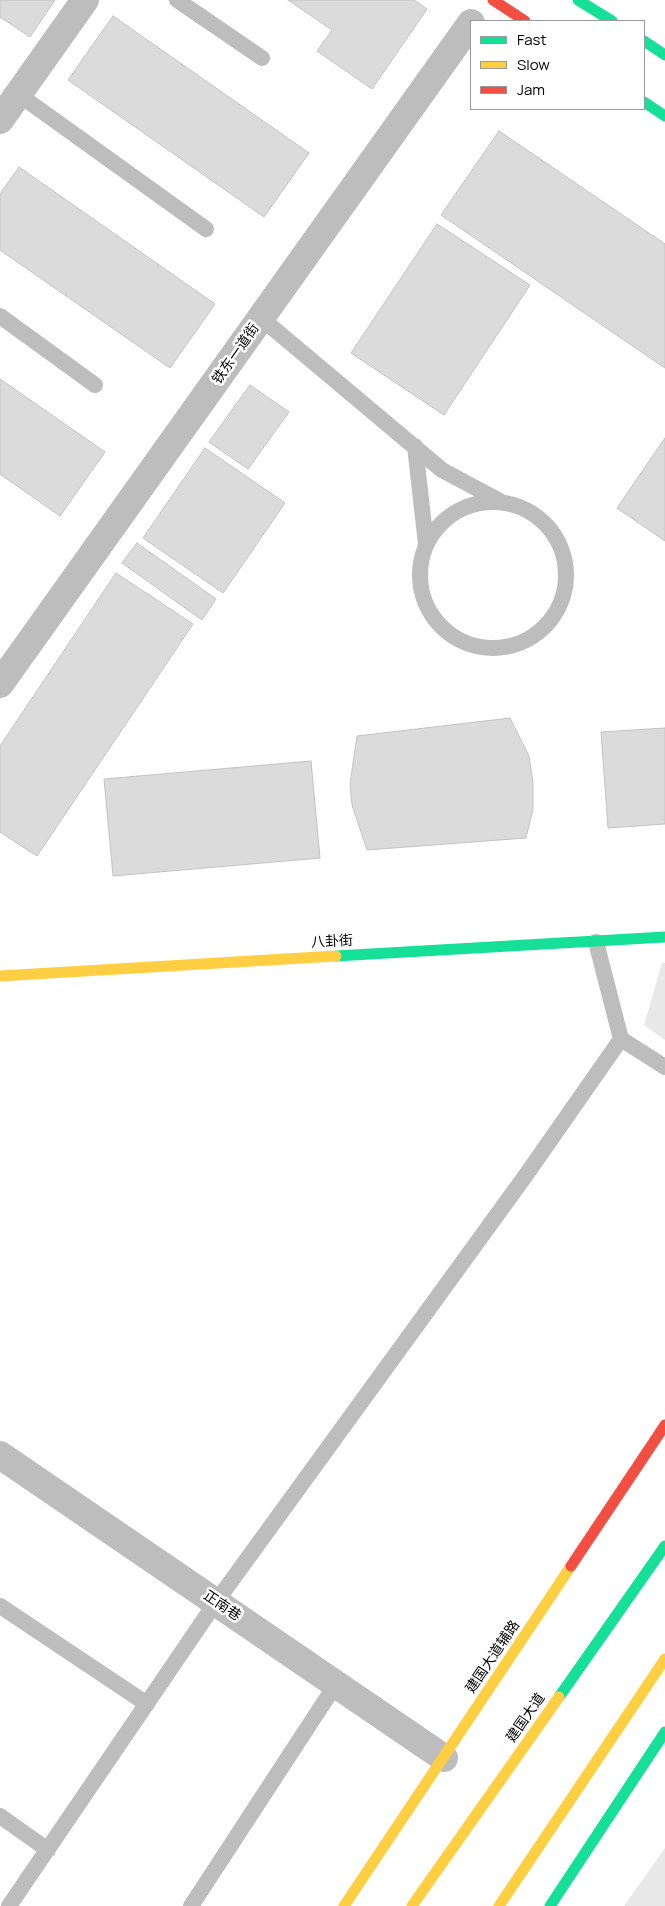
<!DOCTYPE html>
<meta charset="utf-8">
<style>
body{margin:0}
#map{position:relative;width:665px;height:1906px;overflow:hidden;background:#fff;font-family:Manrope,sans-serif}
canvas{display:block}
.legend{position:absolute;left:470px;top:20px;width:175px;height:90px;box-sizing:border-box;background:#fff;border:1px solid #999;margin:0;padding:6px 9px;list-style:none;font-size:15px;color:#000}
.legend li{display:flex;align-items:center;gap:10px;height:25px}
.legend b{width:25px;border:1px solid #999}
</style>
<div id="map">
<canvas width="665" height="1906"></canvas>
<ul class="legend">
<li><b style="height:6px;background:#16e098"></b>Fast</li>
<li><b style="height:6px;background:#ffcf43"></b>Slow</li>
<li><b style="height:6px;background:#f24e42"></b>Jam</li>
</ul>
</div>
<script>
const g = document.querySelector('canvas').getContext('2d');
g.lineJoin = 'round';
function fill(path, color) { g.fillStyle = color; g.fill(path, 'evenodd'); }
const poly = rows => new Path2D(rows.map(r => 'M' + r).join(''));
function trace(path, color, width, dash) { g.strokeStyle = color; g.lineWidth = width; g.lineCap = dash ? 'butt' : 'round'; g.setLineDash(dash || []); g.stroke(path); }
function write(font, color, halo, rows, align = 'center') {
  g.font = font + ' Manrope,"Noto Sans SC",sans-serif'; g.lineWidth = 5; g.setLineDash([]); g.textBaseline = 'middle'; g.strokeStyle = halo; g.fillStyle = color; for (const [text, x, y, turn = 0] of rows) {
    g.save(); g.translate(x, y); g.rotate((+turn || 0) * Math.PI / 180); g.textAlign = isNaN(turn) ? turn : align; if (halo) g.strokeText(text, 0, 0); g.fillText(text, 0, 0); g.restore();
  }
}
fill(poly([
 [662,963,665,963,665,1040,644,1025],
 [665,1848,665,1906,624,1906]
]), '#e8e8e8');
const building = poly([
 [0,0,55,0,30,37,0,17,0,0],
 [288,0,414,0,427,9,372,89,317,51,332,30,288,0],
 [113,16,309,153,264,217,68,80,113,16],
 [499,131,665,244,665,368,441,215,499,131],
 [19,167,215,304,170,368,0,250,0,194,19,167],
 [437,224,530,285,444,415,351,353,437,224],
 [0,379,105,452,60,516,0,474,0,379],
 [250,385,289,412,248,469,209,442,250,385],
 [665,438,665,541,617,508,665,438],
 [205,448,285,503,223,593,143,538,205,448],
 [137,543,216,599,202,620,122,563,137,543],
 [116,573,193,624,37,856,0,832,0,746,116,573],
 [510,718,529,756,533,783,533,809,526,838,367,850,352,805,350,784,357,736,510,718],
 [665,728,665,824,608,828,601,732,665,728],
 [311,761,320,858,113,876,104,779,311,761]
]);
fill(building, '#dbdbdb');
trace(building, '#c3c3c3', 1);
trace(poly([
 [177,0,262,58],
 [18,94,206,229],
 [0,316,95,385],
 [261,318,442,470,500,501],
 [415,446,426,544],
 '420 575a73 73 0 1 1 146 0a73 73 0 1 1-146 0Z',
 [596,942,621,1039,665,1067],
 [0,1606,147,1704],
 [0,1816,48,1850],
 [9,1906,216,1602,526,1175,621,1039],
 [191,1906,336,1684]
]), '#bdbdbd', 16);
trace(poly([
 [0,120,85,0],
 [0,684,471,23],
 [0,1455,444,1758]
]), '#bdbdbd', 28);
trace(poly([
 [578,0,612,21],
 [644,41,665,55],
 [644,102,665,116],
 [336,956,665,937],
 [559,1697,665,1546],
 [550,1906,665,1732]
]), '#16e098', 11);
trace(poly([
 [0,976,336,956],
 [344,1906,571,1566],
 [412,1906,559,1697],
 [499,1906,665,1659]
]), '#ffcf43', 11);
trace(poly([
 [493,0,525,21],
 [571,1566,665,1425]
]), '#f24e42', 11);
write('14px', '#000', '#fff', [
 ["铁东一道街",236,354,-55],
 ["八卦街",332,942,-3],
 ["正南巷",222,1606,34],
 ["建国大道辅路",493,1657,-56],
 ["建国大道",526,1718,-55]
]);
</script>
